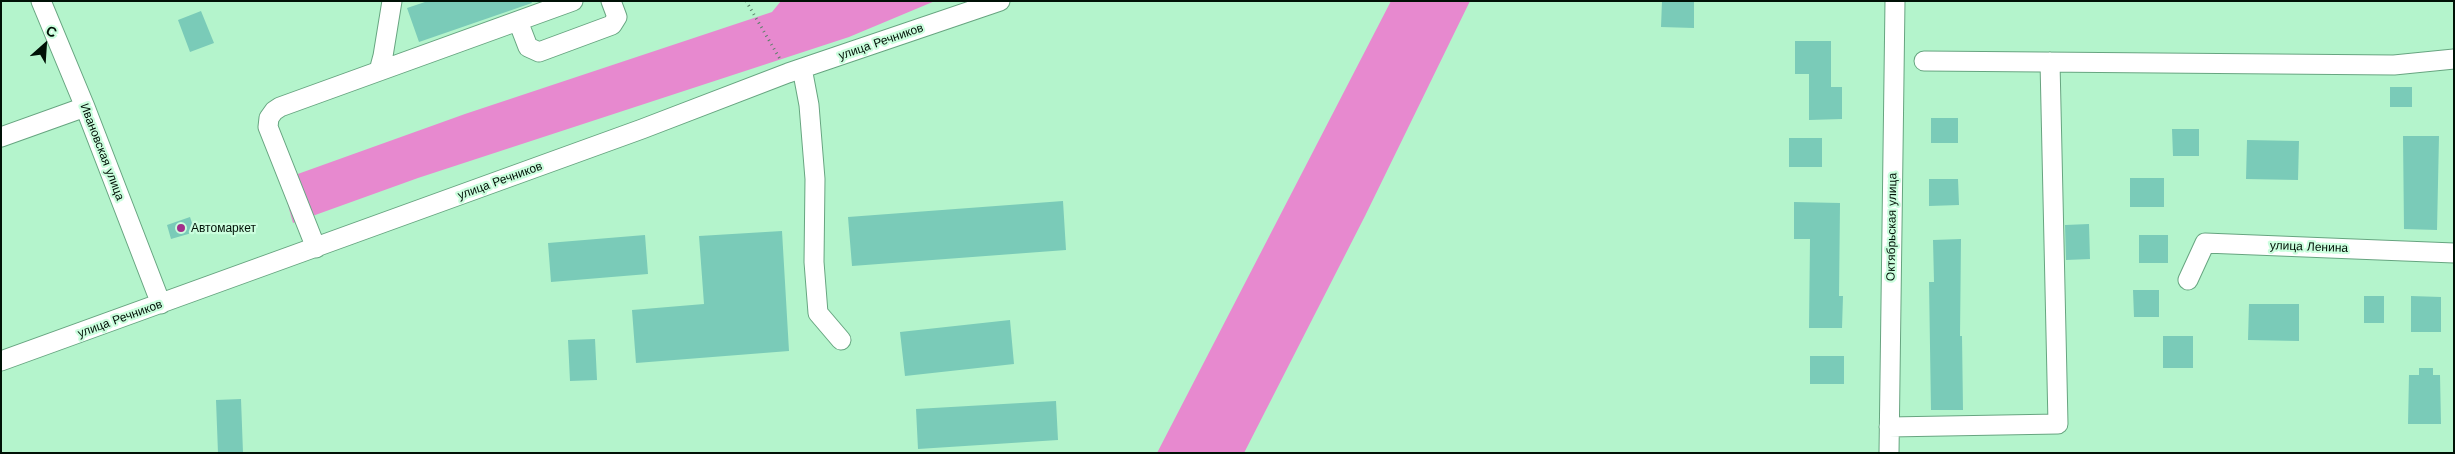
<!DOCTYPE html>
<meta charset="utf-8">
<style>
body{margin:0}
#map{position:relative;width:2455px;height:454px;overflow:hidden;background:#b4f4cc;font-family:"Work Sans",sans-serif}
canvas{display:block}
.frame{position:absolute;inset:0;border:2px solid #001106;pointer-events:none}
.north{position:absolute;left:20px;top:20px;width:50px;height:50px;-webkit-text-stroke:4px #cbfede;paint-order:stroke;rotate:26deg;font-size:14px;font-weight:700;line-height:20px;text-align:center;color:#001106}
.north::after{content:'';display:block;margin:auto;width:18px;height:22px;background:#001106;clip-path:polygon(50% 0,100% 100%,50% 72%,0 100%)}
</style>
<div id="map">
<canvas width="2455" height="454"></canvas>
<div class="frame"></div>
<div class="north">С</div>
</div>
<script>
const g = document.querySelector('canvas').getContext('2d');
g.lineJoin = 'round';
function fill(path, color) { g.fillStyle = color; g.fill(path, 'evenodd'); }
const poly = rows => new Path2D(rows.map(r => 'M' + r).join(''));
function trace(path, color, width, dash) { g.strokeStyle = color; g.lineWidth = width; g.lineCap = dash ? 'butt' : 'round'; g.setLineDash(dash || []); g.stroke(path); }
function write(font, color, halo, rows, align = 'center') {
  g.font = font + ' "Work Sans",sans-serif'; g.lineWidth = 4.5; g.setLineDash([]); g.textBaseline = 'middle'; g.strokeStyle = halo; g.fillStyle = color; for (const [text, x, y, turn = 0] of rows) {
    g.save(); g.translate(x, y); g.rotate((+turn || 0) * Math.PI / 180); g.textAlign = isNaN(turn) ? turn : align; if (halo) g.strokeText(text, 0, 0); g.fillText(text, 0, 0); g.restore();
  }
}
fill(poly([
 [781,1,935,1,849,37,418,178,293,223,281,180,465,114,772,12],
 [1391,1,1470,1,1365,216,1244,453,1157,453]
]), '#e789cf');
fill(poly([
 [428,1,531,1,532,3,419,42,407,8],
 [1662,1,1694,1,1694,28,1661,27],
 [201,11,214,43,190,52,178,20],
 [1795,41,1831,41,1831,87,1842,87,1842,119,1809,120,1809,74,1795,74],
 [2390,87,2412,87,2412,107,2390,107],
 [1931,118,1958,118,1958,143,1931,143],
 [2172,129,2199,129,2199,156,2173,156],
 [2403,136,2439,136,2437,230,2404,229],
 [1789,138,1822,138,1822,167,1789,167],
 [2247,140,2299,141,2298,180,2246,179],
 [2130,178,2164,178,2164,207,2130,207],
 [1929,179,1958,179,1959,205,1929,206],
 [1063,201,1066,250,852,266,848,217],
 [1794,202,1840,203,1839,296,1843,296,1842,328,1809,328,1810,239,1794,239],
 [190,217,195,232,171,239,167,225],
 [2089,224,2090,259,2066,260,2065,225],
 [782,231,789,351,636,363,632,310,704,304,699,236],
 [645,235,648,274,551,282,548,243],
 [2139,235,2168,235,2168,263,2139,263],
 [1961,239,1960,336,1962,336,1963,410,1931,410,1929,282,1934,282,1933,240],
 [2133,290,2159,290,2159,317,2134,317],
 [2364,296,2384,296,2384,323,2364,323],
 [2411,296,2441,297,2441,332,2411,332],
 [2249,304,2299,304,2299,341,2248,340],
 [1010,320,1014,364,905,376,900,332],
 [2163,336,2193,336,2193,368,2163,368],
 [595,339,597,380,570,381,568,340],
 [1810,356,1844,356,1844,384,1810,384],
 [2419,368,2433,368,2433,375,2440,375,2441,424,2408,424,2409,375,2419,375],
 [241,399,243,453,218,453,216,400],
 [1056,401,1058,440,918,449,916,409]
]), '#7acbb8');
const minor = poly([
 [41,1,85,107,161,304],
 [518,21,528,47,539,52,612,25,617,17,611,1],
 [1924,61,2394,65,2454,59],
 [802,68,809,105,815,179,814,262,818,313,841,340],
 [379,71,383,56,392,1],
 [1,137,85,107],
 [316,248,268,127,269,118,274,111,280,107,573,1],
 [2188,280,2205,243,2454,253],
 [1,361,642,129,788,73,1000,1],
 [1889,427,2058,424,2050,62],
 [1889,453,1895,1]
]);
trace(minor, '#67a580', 21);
trace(poly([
 [746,1,780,59]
]), '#588067', 3, [1, 4]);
trace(minor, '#fff', 19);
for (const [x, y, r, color] of [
 [181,228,5,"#a22f8b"]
]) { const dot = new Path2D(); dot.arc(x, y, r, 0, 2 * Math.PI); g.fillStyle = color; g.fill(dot); trace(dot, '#cbfede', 2); }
write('12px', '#001106', '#cbfede', [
 ["улица Речников",881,42,-19],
 ["Ивановская улица",102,152,69],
 ["улица Речников",500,181,-20],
 ["Октябрьская улица",1892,227,-89],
 ["улица Ленина",2309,247,2],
 ["улица Речников",120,319,-20]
]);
write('12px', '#001106', '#cbfede', [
 ["Автомаркет",191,228]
], 'left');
</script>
